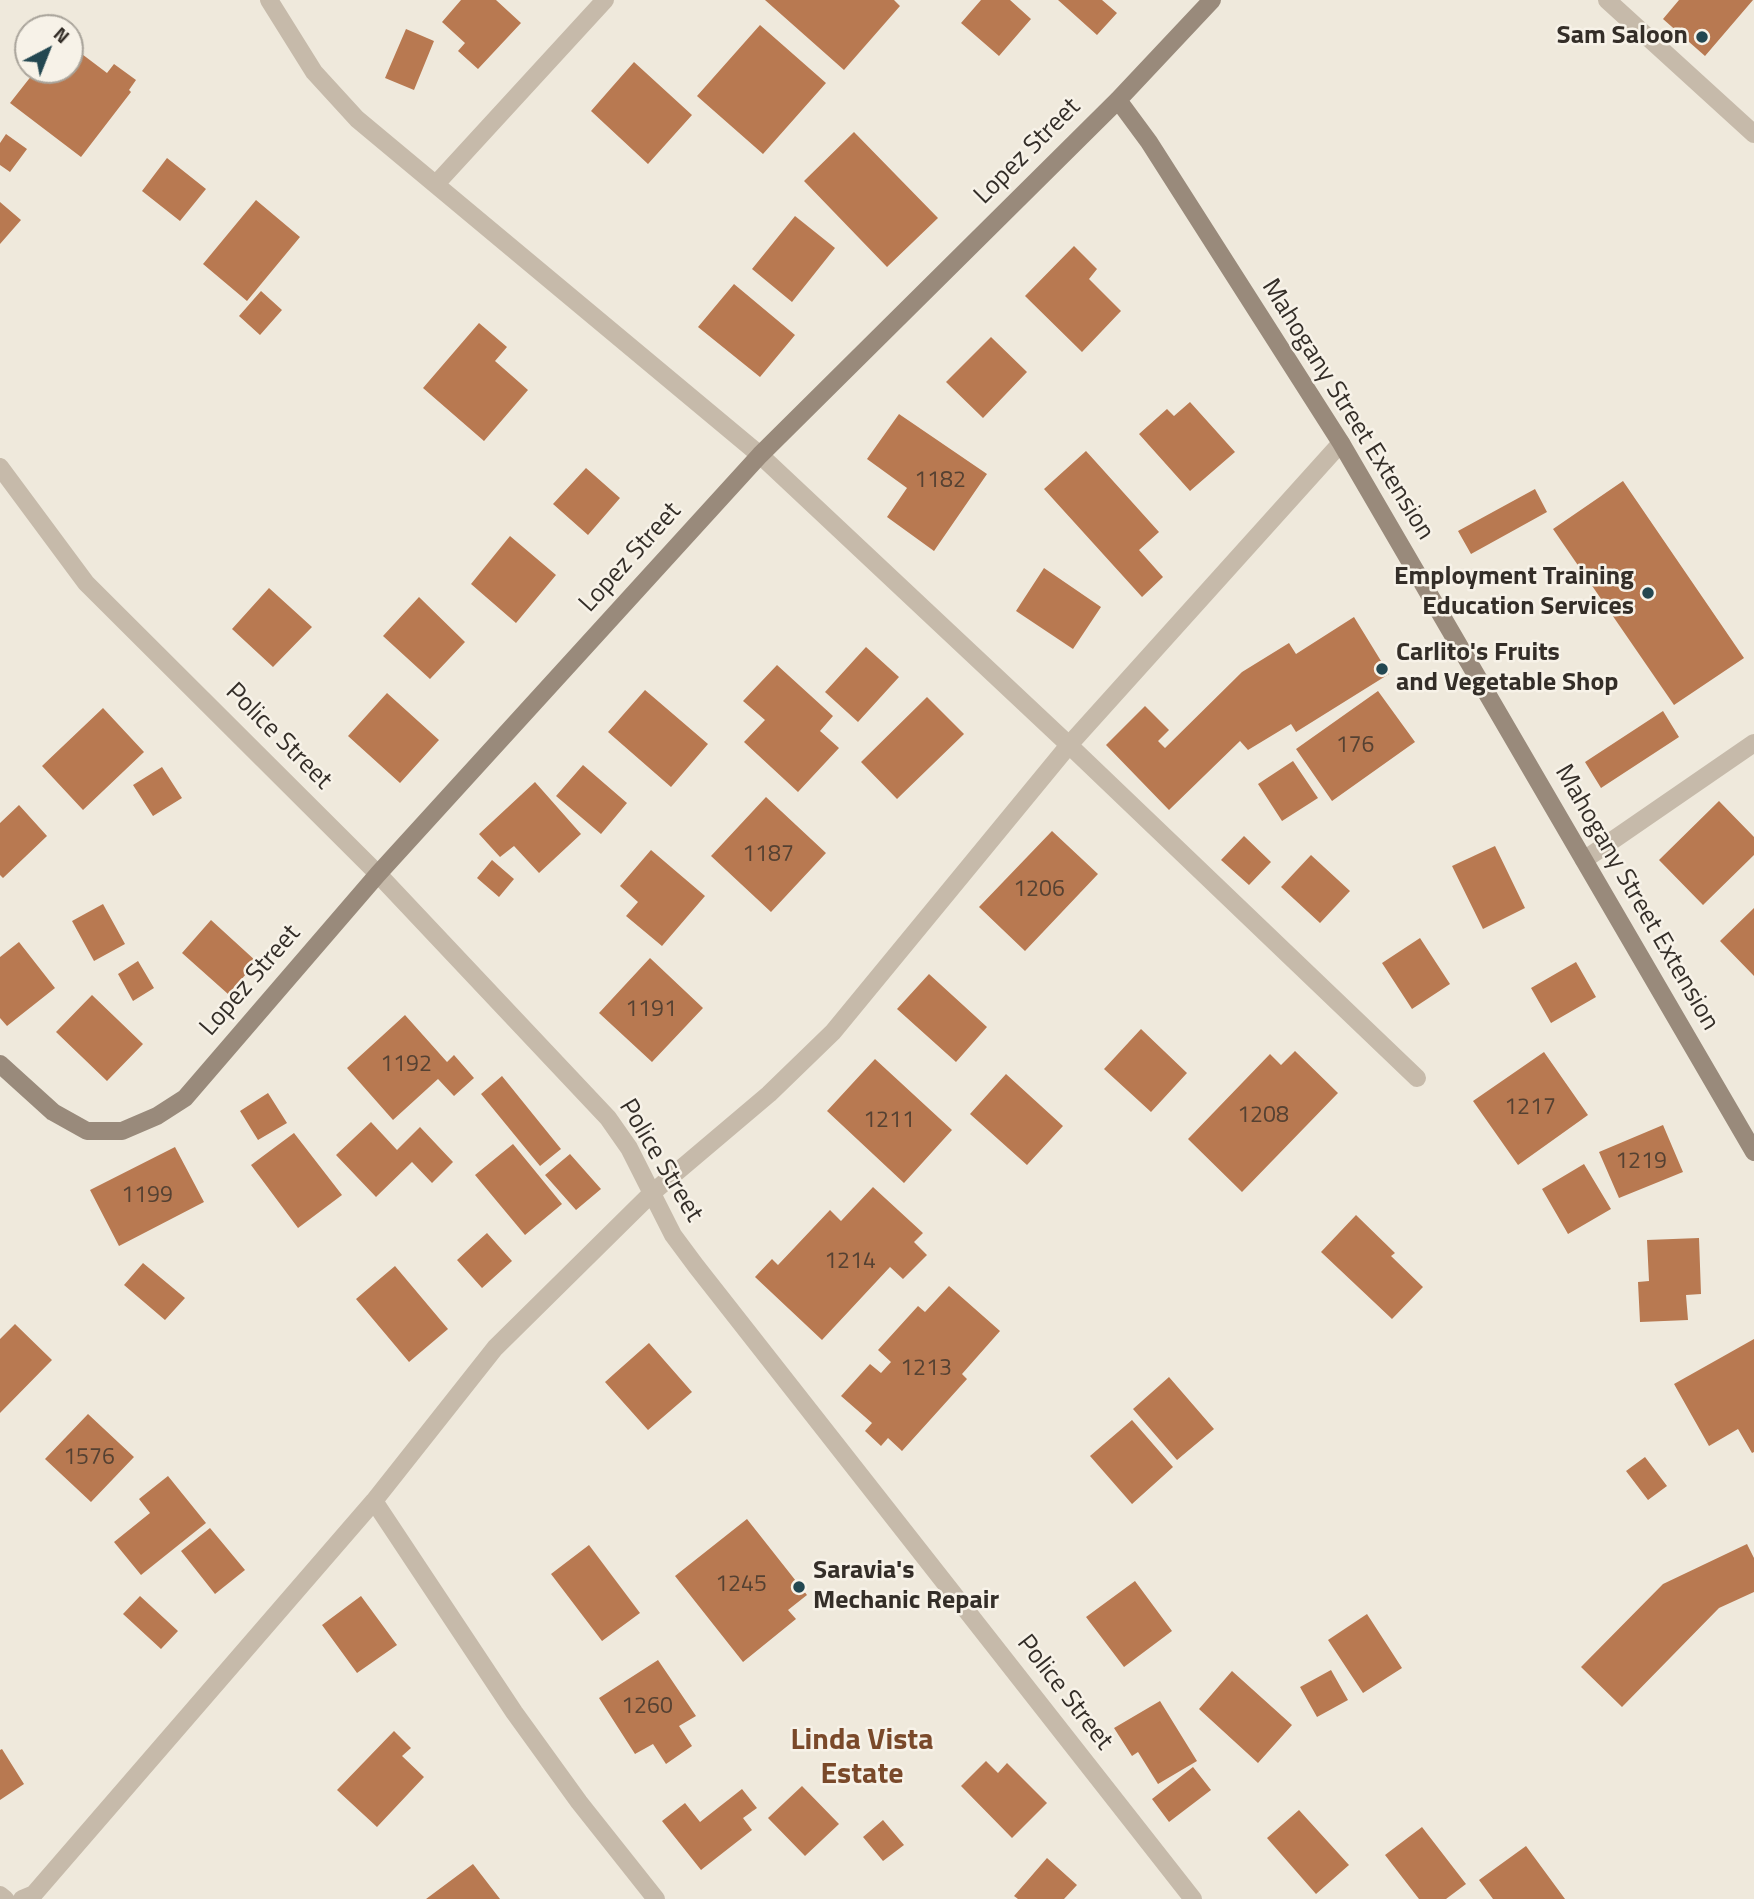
<!DOCTYPE html>
<style>
body{margin:0}
#map{position:relative;width:1754px;height:1899px;overflow:hidden;background:#efe9dc;font-family:"Titillium Web",sans-serif}
canvas{display:block}
.north{position:absolute;left:14px;top:14px;width:70px;height:70px;box-sizing:border-box;background:#f7f2e8;border:2px solid #a9a49b;border-radius:50%;rotate:42deg;font-size:19px;font-weight:700;line-height:28px;text-align:center;color:#342e28}
.north::after{content:'';display:block;margin:auto;width:24px;height:32px;background:#234751;clip-path:polygon(50% 0,100% 100%,50% 72%,0 100%)}
</style>
<div id="map">
<canvas width="1754" height="1899"></canvas>
<div class="north">N</div>
</div>
<script>
const g = document.querySelector('canvas').getContext('2d');
g.lineJoin = 'round';
function fill(path, color) { g.fillStyle = color; g.fill(path, 'evenodd'); }
const poly = rows => new Path2D(rows.map(r => 'M' + r).join(''));
function trace(path, color, width, dash) { g.strokeStyle = color; g.lineWidth = width; g.lineCap = dash ? 'butt' : 'round'; g.setLineDash(dash || []); g.stroke(path); }
function write(font, color, halo, rows, align = 'center') {
  g.font = font + ' "Titillium Web",sans-serif'; g.lineWidth = 5; g.setLineDash([]); g.textBaseline = 'middle'; g.strokeStyle = halo; g.fillStyle = color; for (const [text, x, y, turn = 0] of rows) {
    g.save(); g.translate(x, y); g.rotate((+turn || 0) * Math.PI / 180); g.textAlign = isNaN(turn) ? turn : align; if (halo) g.strokeText(text, 0, 0); g.fillText(text, 0, 0); g.restore();
  }
}
fill(poly([
 [461,0,496,0,521,23,478,69,458,51,465,43,442,22],
 [765,0,894,0,900,6,844,70],
 [981,0,1010,0,1031,19,999,56,961,23],
 [1058,0,1102,0,1117,13,1097,35],
 [1679,0,1753,0,1705,56,1663,19],
 [760,25,826,83,763,154,697,96],
 [406,29,434,41,414,90,385,78],
 [70,45,107,73,114,64,136,80,129,90,131,92,81,157,10,103,36,70,70,70],
 [634,62,692,115,648,164,591,111],
 [854,132,938,218,887,267,804,181],
 [6,134,27,149,10,172,0,165,0,143],
 [167,158,206,189,180,221,142,191],
 [256,200,300,237,247,301,203,264],
 [0,202,21,220,0,244],
 [795,216,835,248,792,302,752,269],
 [1074,246,1097,269,1089,279,1121,311,1082,352,1025,296],
 [734,284,795,335,760,377,698,327],
 [261,291,282,310,260,335,239,316],
 [479,323,507,347,495,361,528,390,484,441,423,388],
 [991,337,1027,372,983,418,946,382],
 [1190,402,1235,452,1190,491,1139,434,1167,409,1174,416],
 [899,414,987,474,934,551,887,517,907,488,867,459],
 [1086,451,1159,532,1139,550,1163,577,1142,597,1044,489],
 [586,468,620,498,588,535,553,504],
 [1623,481,1744,658,1674,705,1553,529],
 [1535,489,1547,512,1471,554,1458,531],
 [510,536,556,575,516,623,471,584],
 [1044,568,1101,607,1073,649,1016,611],
 [269,588,312,627,273,667,232,629],
 [419,597,465,642,430,679,383,636],
 [1354,617,1389,674,1296,732,1291,724,1248,750,1240,741,1169,810,1106,745,1145,706,1169,730,1158,741,1165,748,1242,672,1289,643,1296,654],
 [866,647,899,677,858,722,825,692],
 [777,665,833,716,820,731,839,748,798,792,744,742,765,720,743,701],
 [645,690,708,744,671,787,608,732],
 [1378,691,1415,742,1332,801,1296,749],
 [387,693,439,740,400,783,348,736],
 [927,697,964,734,897,799,861,762],
 [103,708,144,752,83,810,42,766],
 [1663,711,1679,737,1601,788,1585,762],
 [1293,761,1318,798,1282,821,1258,784],
 [583,765,627,803,601,834,556,796],
 [162,767,182,798,153,816,133,785],
 [535,782,581,834,539,873,514,846,500,857,479,834],
 [766,797,826,853,771,912,711,856],
 [1719,801,1754,837,1754,855,1703,905,1659,860],
 [19,805,47,836,3,878,0,875,0,823],
 [1052,831,1098,874,1025,951,979,907],
 [1244,836,1271,862,1249,885,1221,860],
 [1495,846,1525,908,1483,929,1452,866],
 [651,850,705,896,662,946,626,916,638,902,620,886],
 [1311,855,1350,891,1320,923,1281,887],
 [492,860,514,879,499,897,477,878],
 [103,904,125,944,94,961,72,921],
 [1754,908,1754,976,1720,941],
 [211,920,257,962,228,994,182,953],
 [1420,938,1450,984,1412,1009,1382,963],
 [19,942,55,988,7,1026,0,1018,0,957],
 [650,958,703,1008,652,1062,599,1013],
 [138,961,154,988,133,1001,118,974],
 [1576,962,1596,997,1551,1023,1531,988],
 [929,974,987,1027,956,1062,897,1009],
 [92,995,143,1044,107,1081,56,1032],
 [405,1015,447,1062,454,1055,474,1078,454,1096,438,1079,393,1120,347,1068],
 [1141,1029,1187,1073,1151,1112,1104,1069],
 [1295,1051,1338,1093,1242,1192,1188,1139,1270,1054,1281,1065],
 [1544,1052,1588,1115,1518,1165,1473,1101],
 [875,1059,952,1130,904,1183,827,1111],
 [1006,1074,1063,1126,1027,1165,970,1114],
 [502,1076,561,1149,540,1166,481,1094],
 [268,1093,287,1123,258,1140,240,1111],
 [371,1122,397,1150,420,1127,453,1162,432,1183,412,1162,376,1197,336,1155],
 [1663,1125,1683,1172,1619,1198,1599,1152],
 [294,1133,342,1195,298,1228,251,1165],
 [513,1144,562,1204,525,1235,475,1175],
 [175,1147,204,1202,119,1246,90,1190],
 [570,1154,601,1189,576,1210,545,1175],
 [1584,1164,1611,1209,1568,1234,1542,1189],
 [873,1187,923,1233,914,1242,927,1255,903,1279,890,1267,822,1340,755,1277,772,1259,778,1265,830,1210,841,1221],
 [1356,1215,1395,1253,1391,1256,1423,1287,1392,1319,1321,1252],
 [487,1233,512,1261,482,1288,457,1260],
 [1699,1238,1701,1294,1686,1295,1688,1320,1640,1322,1638,1282,1649,1281,1647,1240],
 [143,1263,185,1298,165,1320,124,1285],
 [395,1266,448,1329,409,1362,356,1299],
 [949,1286,1000,1331,962,1374,967,1379,902,1451,888,1438,881,1446,865,1431,872,1423,841,1396,870,1364,881,1373,891,1362,878,1350,918,1306,925,1312],
 [15,1324,52,1360,0,1413,0,1339],
 [1754,1339,1754,1452,1752,1453,1738,1429,1709,1446,1674,1384],
 [649,1343,692,1392,648,1430,605,1382],
 [1169,1377,1214,1429,1177,1460,1133,1409],
 [88,1414,134,1457,91,1502,45,1459],
 [1132,1420,1173,1467,1132,1504,1090,1456],
 [1645,1457,1667,1486,1648,1500,1626,1471],
 [168,1476,206,1523,141,1575,114,1542,150,1513,139,1499],
 [747,1519,807,1595,788,1610,796,1619,743,1662,675,1576],
 [210,1528,245,1570,215,1594,181,1551],
 [1747,1544,1754,1558,1754,1592,1719,1608,1622,1707,1581,1667,1663,1584],
 [589,1545,640,1613,602,1641,551,1574],
 [1135,1581,1172,1631,1124,1667,1086,1617],
 [140,1596,178,1631,161,1649,123,1614],
 [361,1596,397,1645,357,1673,322,1625],
 [1367,1614,1402,1668,1363,1693,1328,1640],
 [658,1660,696,1716,679,1726,692,1746,666,1764,653,1744,635,1754,599,1698],
 [1331,1670,1348,1700,1317,1717,1300,1687],
 [1232,1671,1292,1725,1258,1763,1199,1709],
 [1160,1701,1197,1761,1158,1784,1138,1752,1132,1756,1114,1728],
 [394,1731,411,1748,402,1756,424,1777,377,1827,337,1790],
 [2,1749,24,1784,0,1800,0,1750],
 [986,1761,998,1773,1007,1763,1047,1803,1012,1838,961,1786],
 [1193,1767,1211,1790,1169,1822,1152,1799],
 [802,1786,839,1824,805,1856,768,1818],
 [742,1789,757,1808,743,1818,752,1830,701,1870,662,1821,685,1803,700,1822],
 [1299,1810,1349,1865,1316,1894,1267,1838],
 [883,1820,904,1845,883,1861,863,1837],
 [1422,1827,1466,1884,1446,1899,1419,1899,1385,1855],
 [1526,1846,1565,1899,1493,1899,1479,1880],
 [1047,1858,1077,1885,1064,1899,1018,1899,1014,1896],
 [473,1864,500,1899,426,1899]
]), '#b87951');
trace(poly([
 [269,0,314,72,357,119,760,455,1069,745,1417,1078],
 [1607,0,1754,134],
 [436,184,605,0],
 [0,467,86,583,378,874,608,1118,629,1148,673,1235,696,1266,1193,1899],
 [1584,860,1754,743],
 [374,1501,514,1712,579,1802,656,1899],
 [0,1895,5,1899],
 [22,1899,34,1894,374,1501,495,1348,652,1193,769,1094,833,1032,1069,745,1341,443]
]), '#c6baaa', 18);
trace(poly([
 [1118,100,1149,142,1341,443,1754,1152],
 [0,1064,53,1112,87,1131,122,1131,157,1116,185,1098,378,874,760,455,1118,100,1212,0]
]), '#998a7b', 18);
for (const [x, y, r, color] of [
 [1702,37,7,"#234751"],
 [1648,593,7,"#234751"],
 [1382,669,7,"#234751"],
 [799,1587,7,"#234751"]
]) { const dot = new Path2D(); dot.arc(x, y, r, 0, 2 * Math.PI); g.fillStyle = color; g.fill(dot); trace(dot, '#f7f2e8', 2.5); }
write('23px', '#554132', null, [
 ["1182",940,481],
 ["176",1355,746],
 ["1187",768,855],
 ["1206",1039,890],
 ["1191",651,1010],
 ["1192",406,1065],
 ["1217",1530,1108],
 ["1208",1263,1116],
 ["1211",889,1121],
 ["1219",1641,1162],
 ["1199",147,1196],
 ["1214",850,1262],
 ["1213",926,1369],
 ["1576",89,1458],
 ["1245",741,1585],
 ["1260",647,1707]
]);
write('bold 26px', '#342e28', '#f7f2e8', [
 ["Sam Saloon",1688,37],
 ["Employment Training",1634,578],
 ["Education Services",1634,608],
 ["Carlito's Fruits",1396,654,"left"],
 ["and Vegetable Shop",1396,684,"left"],
 ["Saravia's",813,1572,"left"],
 ["Mechanic Repair",813,1602,"left"]
], 'right');
write('26px', '#342e28', '#f7f2e8', [
 ["Lopez Street",1028,152,-45],
 ["Mahogany Street Extension",1347,410,58],
 ["Lopez Street",631,558,-48],
 ["Police Street",278,737,45],
 ["Mahogany Street Extension",1636,898,60],
 ["Lopez Street",251,981,-49],
 ["Police Street",660,1161,59],
 ["Police Street",1064,1693,52]
]);
write('bold 30px', '#7a492a', '#f7f2e8', [
 ["Linda Vista",862,1742],
 ["Estate",862,1776]
]);
</script>
